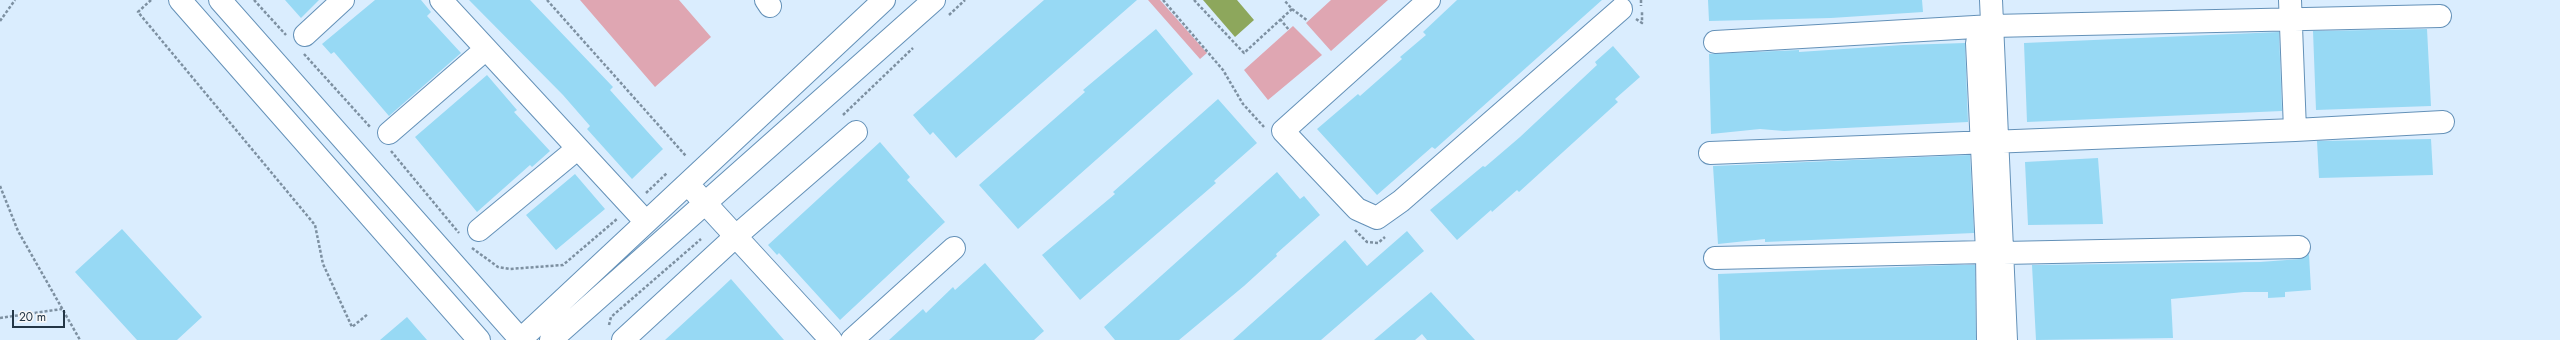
<!DOCTYPE html>
<style>
body{margin:0}
#map{position:relative;width:2560px;height:340px;overflow:hidden;background:#daedfe;font-family:Jost,sans-serif}
canvas{display:block}
.scale{position:absolute;left:12px;top:310px;width:53px;height:18px;box-sizing:border-box;border:2px solid #233646;border-top:0;padding-left:5px;font-size:12px;line-height:14px;white-space:nowrap;color:#233646;-webkit-text-stroke:3px #f7f7f7;paint-order:stroke}
</style>
<div id="map">
<canvas width="2560" height="340"></canvas>
<div class="scale">20 m</div>
</div>
<script>
const g = document.querySelector('canvas').getContext('2d');
g.lineJoin = 'round';
function fill(path, color) { g.fillStyle = color; g.fill(path, 'evenodd'); }
const poly = rows => new Path2D(rows.map(r => 'M' + r).join(''));
function trace(path, color, width, dash) { g.strokeStyle = color; g.lineWidth = width; g.lineCap = dash ? 'butt' : 'round'; g.setLineDash(dash || []); g.stroke(path); }
fill(poly([
 [580,0,679,0,711,37,655,87],
 [1148,0,1160,0,1207,53,1200,59],
 [1331,0,1388,0,1331,51,1306,23],
 [1293,26,1322,55,1268,100,1244,70]
]), '#dfa6b2');
fill(poly([
 [1203,0,1237,0,1254,20,1235,37]
]), '#8da75c');
fill(poly([
 [285,0,319,0,301,18],
 [375,0,421,0,431,12,427,16,461,53,389,116,334,52,331,54,322,44],
 [469,0,530,0,613,87,610,90,663,149,632,179,587,129,590,126,563,95],
 [1044,0,1137,0,956,158,933,132,930,135,913,115],
 [1457,0,1602,0,1435,149,1432,147,1377,195,1317,129,1358,94,1360,96,1402,59,1400,57,1426,35,1423,32],
 [1708,0,1922,0,1923,12,1831,18,1709,21],
 [1156,29,1193,74,1018,229,979,185,1085,92,1083,90],
 [2427,29,2431,106,2316,110,2313,31],
 [2279,32,2282,111,2027,122,2024,43],
 [1965,43,1968,122,1784,131,1760,129,1711,134,1709,54,1799,50,1799,52,1903,45],
 [1613,46,1640,77,1615,99,1618,102,1519,192,1517,190,1492,212,1491,210,1457,240,1430,210,1483,166,1485,167,1520,137,1597,65,1595,62],
 [487,75,517,110,514,112,550,151,532,167,530,165,477,212,415,137],
 [1218,99,1257,143,1214,181,1216,183,1080,300,1042,255,1115,194,1113,192],
 [2431,139,2433,175,2319,178,2317,141],
 [880,142,910,177,907,180,945,222,840,320,779,253,777,255,768,245],
 [1970,155,1974,233,1765,242,1765,239,1718,244,1713,166],
 [2098,158,2103,224,2028,225,2025,162],
 [1277,172,1300,199,1304,196,1320,215,1276,254,1277,256,1244,286,1179,340,1115,340,1104,327],
 [575,174,605,209,556,250,526,215],
 [122,229,202,317,177,340,137,340,75,272],
 [1407,231,1424,251,1321,340,1233,340,1345,240,1367,266],
 [2309,254,2311,290,2285,292,2285,297,2268,298,2268,292,2244,292,2171,299,2173,338,2036,340,2032,265,2260,262,2300,259],
 [985,263,1044,331,1034,340,889,340,923,309,926,313,953,287,955,290],
 [1951,265,1975,265,1976,340,1720,340,1718,274],
 [731,279,784,340,665,340,714,295],
 [1431,292,1475,340,1427,340,1422,334,1415,340,1374,340],
 [407,317,427,340,380,340]
]), '#97d9f4');
const minor = poly([
 [180,0,479,340],
 [220,0,521,340],
 [441,0,646,222],
 [766,0,770,6],
 [1429,0,1283,131,1357,209,1377,218,1401,201,1621,9],
 [1991,0,2006,340],
 [2290,0,2295,130],
 [305,35,343,0],
 [1715,42,1992,26,2440,16],
 [1977,43,1987,252,1988,340],
 [389,133,486,49],
 [1710,153,2295,130,2443,122],
 [695,192,831,340],
 [479,230,577,149],
 [2003,253,2299,247],
 [1715,258,1987,252],
 [520,340,884,0],
 [551,340,934,0],
 [623,340,736,236,856,132],
 [852,340,954,248]
]);
trace(minor, '#6491b8', 24);
trace(poly([
 [151,0,138,12,315,225,323,264,352,327,368,314],
 [254,0,286,35],
 [547,0,686,156],
 [1163,0,1223,70,1243,104,1264,127],
 [1194,0,1244,53,1292,9,1284,0],
 [1641,0,1641,6],
 [1292,9,1308,21],
 [949,15,965,0],
 [1280,19,1289,30],
 [1636,19,1642,23,1642,11],
 [0,21,15,0],
 [304,54,371,128],
 [843,115,913,48],
 [391,151,459,233],
 [0,186,18,231,80,340],
 [646,193,667,173],
 [1355,230,1367,242,1378,243,1385,237],
 [472,248,498,267,510,269,563,265,617,219],
 [0,318,62,309],
 [609,325,611,317,701,239]
]), '#7d90a1', 2.5, [3, 2]);
trace(minor, '#fff', 22);
</script>
